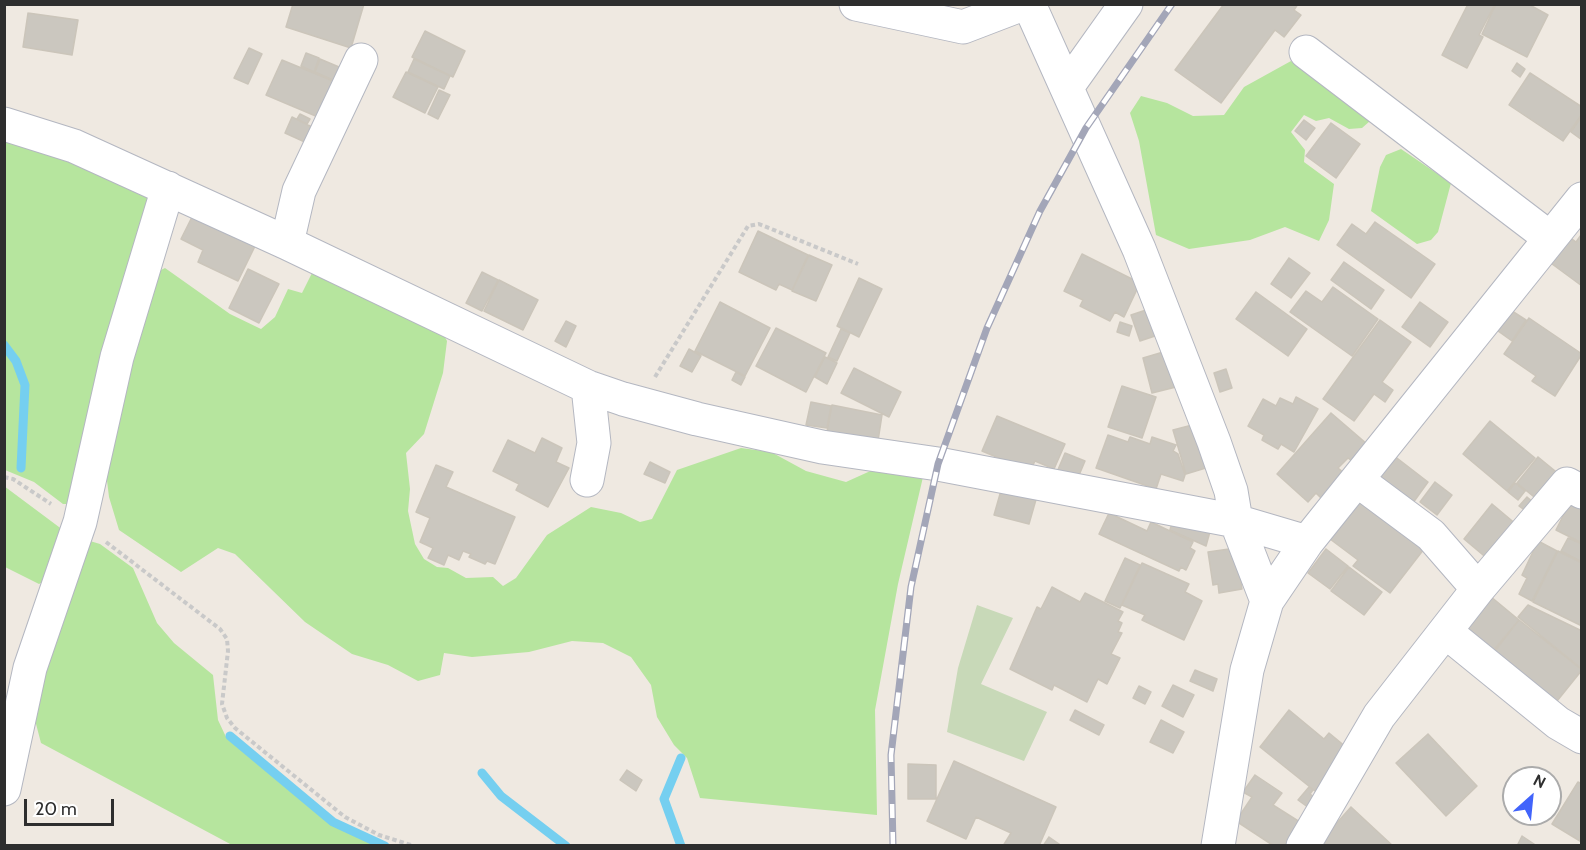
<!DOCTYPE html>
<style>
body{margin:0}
#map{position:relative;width:1586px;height:850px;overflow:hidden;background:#efe9e1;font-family:Cabin,sans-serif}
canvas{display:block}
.frame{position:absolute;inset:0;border:6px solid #2e2e2e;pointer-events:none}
.north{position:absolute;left:1502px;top:766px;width:60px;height:60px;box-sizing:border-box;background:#fff;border:2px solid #ababab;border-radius:50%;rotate:27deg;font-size:16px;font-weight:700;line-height:24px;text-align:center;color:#2e2e2e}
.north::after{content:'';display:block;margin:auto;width:21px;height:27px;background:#4264fb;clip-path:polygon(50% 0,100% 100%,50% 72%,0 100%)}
.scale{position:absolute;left:24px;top:799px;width:90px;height:27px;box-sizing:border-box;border:3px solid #2e2e2e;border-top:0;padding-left:8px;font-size:18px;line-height:21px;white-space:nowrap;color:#2e2e2e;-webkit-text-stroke:4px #fff;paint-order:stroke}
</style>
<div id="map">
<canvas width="1586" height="850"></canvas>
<div class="frame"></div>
<div class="north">N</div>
<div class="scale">20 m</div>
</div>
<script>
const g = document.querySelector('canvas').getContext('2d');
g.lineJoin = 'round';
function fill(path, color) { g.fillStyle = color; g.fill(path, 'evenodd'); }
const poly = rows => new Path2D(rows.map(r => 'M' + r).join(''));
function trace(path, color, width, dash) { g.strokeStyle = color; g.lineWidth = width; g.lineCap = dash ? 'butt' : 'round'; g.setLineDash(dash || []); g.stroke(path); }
fill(poly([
 [1291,61,1370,121,1362,128,1349,129,1329,118,1316,121,1304,115,1291,132,1305,150,1304,162,1334,184,1329,220,1319,241,1285,227,1250,240,1189,249,1156,235,1139,141,1130,113,1141,96,1167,103,1193,116,1224,115,1244,87],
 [4,135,159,193,69,504,63,504,34,482,5,470],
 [1401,149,1451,183,1438,232,1431,240,1417,244,1371,211,1380,167,1386,155],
 [316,265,437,322,447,341,443,373,424,434,406,453,410,489,408,511,415,544,424,559,437,567,448,568,466,578,493,577,503,586,516,578,547,535,591,507,621,513,640,522,652,519,677,470,741,448,771,452,806,471,846,482,877,468,923,477,898,584,875,710,877,815,700,798,687,758,674,745,657,717,651,685,631,657,603,643,572,641,529,652,472,657,444,653,440,675,418,681,388,665,352,654,305,622,235,554,218,548,181,572,119,530,109,497,104,456,157,272,165,268,230,314,261,329,275,317,288,289,302,293],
 [4,486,63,530,50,578,39,584,5,567],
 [90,541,100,544,133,568,157,623,174,643,213,675,218,720,226,737,331,825,374,845,232,845,41,743,35,720,39,676]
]), '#b6e59e');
fill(poly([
 [977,605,1013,618,981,684,1047,712,1024,761,947,732,958,668]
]), '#c8d9b8');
trace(poly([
 [4,345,16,361,25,385,21,468],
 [230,736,333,822,385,846],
 [681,758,664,799,681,846],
 [482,773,501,796,566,846]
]), '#75cff0', 9);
const building = poly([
 [293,4,364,4,351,48,286,27,293,4],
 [1224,4,1298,4,1294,10,1301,15,1284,37,1275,30,1221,103,1175,70,1224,4],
 [1468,4,1495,4,1479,35,1483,37,1467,68,1442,55,1468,4],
 [1496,4,1528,4,1548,15,1527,57,1482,34,1496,4],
 [28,13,78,20,72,55,23,47,28,13],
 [425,31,465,51,453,77,412,57,425,31],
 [249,48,262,54,248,84,234,78,249,48],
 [306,53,319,58,314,72,301,66,306,53],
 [320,59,339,67,333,80,315,72,320,59],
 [414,59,450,76,444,89,408,72,414,59],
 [282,60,333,81,318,117,266,95,282,60],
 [1517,63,1525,69,1520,77,1512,71,1517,63],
 [406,72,438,87,425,113,393,97,406,72],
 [1530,73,1582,107,1582,114,1563,141,1509,105,1530,73],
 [439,90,450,95,438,119,428,114,439,90],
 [300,114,310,119,307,124,297,119,300,114],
 [1582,116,1582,140,1571,132,1582,116],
 [292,117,314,128,307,143,285,133,292,117],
 [1304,120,1315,128,1306,140,1295,131,1304,120],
 [1331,123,1360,144,1336,178,1306,156,1331,123],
 [197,207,259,238,238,281,198,262,203,250,181,239,197,207],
 [1375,222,1435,264,1411,298,1337,245,1352,224,1366,234,1375,222],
 [758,231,808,255,792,290,779,284,776,290,739,272,758,231],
 [1581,235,1582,286,1548,261,1568,236,1576,242,1581,235],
 [1082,254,1140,283,1124,317,1115,312,1110,321,1080,306,1083,300,1064,291,1082,254],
 [809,255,832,265,816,301,792,291,809,255],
 [1289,258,1310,273,1291,298,1271,284,1289,258],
 [1344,262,1384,290,1371,309,1331,280,1344,262],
 [248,269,279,284,259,323,229,308,248,269],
 [482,272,498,280,482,311,466,303,482,272],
 [859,278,882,289,859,337,837,326,859,278],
 [499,280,538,300,523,330,484,311,499,280],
 [1333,287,1378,319,1352,356,1290,312,1306,291,1322,302,1333,287],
 [1256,292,1307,329,1288,356,1236,319,1256,292],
 [720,302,770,328,745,376,695,351,720,302],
 [1420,302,1448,322,1430,347,1402,327,1420,302],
 [1152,308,1161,334,1140,341,1131,315,1152,308],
 [1512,311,1526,320,1512,341,1498,331,1512,311],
 [1529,318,1582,354,1555,396,1532,381,1536,376,1504,354,1529,318],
 [1380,320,1411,342,1382,382,1393,390,1385,402,1374,394,1354,421,1323,399,1380,320],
 [566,321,576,326,566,347,555,341,566,321],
 [1120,322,1132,326,1129,336,1117,332,1120,322],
 [776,328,826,353,806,392,756,366,776,328],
 [841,329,850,333,837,361,828,357,841,329],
 [689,349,701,356,692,372,680,366,689,349],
 [1170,350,1180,386,1152,393,1143,358,1170,350],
 [825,357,837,363,827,384,815,377,825,357],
 [854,368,901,392,889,417,841,393,854,368],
 [1226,369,1232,388,1220,392,1214,373,1226,369],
 [736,372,745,377,741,385,732,380,736,372],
 [1122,386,1156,397,1142,438,1108,427,1122,386],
 [1296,397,1318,409,1294,452,1281,444,1278,449,1262,440,1264,435,1248,426,1263,399,1276,406,1280,398,1293,404,1296,397],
 [811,402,831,406,827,428,806,425,811,402],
 [832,405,882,415,878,441,827,432,832,405],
 [1331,413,1367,444,1352,461,1348,458,1338,468,1344,473,1321,498,1316,493,1308,502,1277,474,1331,413],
 [997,416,1065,444,1054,469,1035,461,1030,471,982,451,997,416],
 [1490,421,1535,458,1507,491,1463,454,1490,421],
 [1196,424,1209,467,1186,474,1173,430,1196,424],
 [1108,435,1128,442,1130,437,1150,444,1152,437,1176,445,1173,451,1178,454,1185,475,1183,481,1161,474,1156,489,1096,468,1108,435],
 [542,438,562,448,556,462,569,468,548,507,516,490,519,484,493,471,508,440,535,453,542,438],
 [1065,453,1085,461,1077,480,1057,472,1065,453],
 [1393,455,1428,482,1410,507,1374,479,1393,455],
 [1538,457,1560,475,1539,501,1517,483,1538,457],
 [650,462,670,472,665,483,644,474,650,462],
 [436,465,453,472,446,487,515,517,495,564,487,561,485,564,469,557,471,554,463,551,459,560,448,555,444,565,428,558,433,548,420,542,430,518,416,512,436,465],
 [1435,482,1452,495,1437,515,1420,502,1435,482],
 [1515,483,1525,491,1518,500,1508,492,1515,483],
 [1002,487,1037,496,1029,524,994,515,1002,487],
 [1527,497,1534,503,1527,512,1519,506,1527,497],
 [1359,500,1424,549,1390,593,1353,566,1358,560,1330,539,1359,500],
 [1571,500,1582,505,1582,543,1556,530,1571,500],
 [1492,504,1517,525,1489,560,1464,539,1492,504],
 [1109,513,1147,531,1151,522,1193,542,1190,548,1195,551,1186,570,1181,567,1179,571,1099,534,1109,513],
 [1173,519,1211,528,1206,546,1170,530,1173,519],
 [1568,538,1582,544,1582,562,1561,551,1568,538],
 [1538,541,1557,551,1532,601,1519,594,1527,578,1522,575,1538,541],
 [1236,548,1242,589,1219,593,1218,584,1213,585,1208,552,1236,548],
 [1326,549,1348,566,1330,589,1308,573,1326,549],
 [1558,551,1582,563,1582,626,1533,602,1558,551],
 [1125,558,1140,565,1120,608,1105,601,1125,558],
 [1142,563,1189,584,1185,592,1202,601,1184,640,1142,620,1145,615,1122,605,1142,563],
 [1349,567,1382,592,1364,615,1331,591,1349,567],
 [1052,587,1080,602,1085,593,1123,612,1118,621,1122,623,1118,632,1122,633,1111,654,1120,658,1107,684,1098,679,1087,702,1054,685,1052,690,1010,669,1037,607,1041,609,1052,587],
 [1490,596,1519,620,1492,652,1463,629,1490,596],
 [1528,605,1582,631,1582,669,1518,617,1528,605],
 [1519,620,1582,670,1553,706,1491,656,1519,620],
 [1195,670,1217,679,1213,691,1190,681,1195,670],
 [1173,685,1194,695,1183,717,1162,706,1173,685],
 [1139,686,1151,692,1145,704,1133,698,1139,686],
 [1075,710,1104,725,1099,735,1070,720,1075,710],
 [1289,710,1324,739,1329,733,1346,747,1344,755,1315,791,1260,747,1289,710],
 [1161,720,1184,732,1173,753,1150,742,1161,720],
 [1428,734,1477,786,1446,816,1396,763,1428,734],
 [954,761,1056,807,1039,846,1003,846,1011,833,976,817,966,839,927,821,954,761],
 [908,764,936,765,936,799,908,799,908,764],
 [627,770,642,780,636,791,620,780,627,770],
 [1255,775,1282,793,1273,805,1303,824,1288,846,1274,846,1236,821,1252,797,1243,792,1255,775],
 [1578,782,1582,784,1580,841,1552,824,1578,782],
 [1309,787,1313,790,1310,794,1317,799,1309,808,1298,800,1309,787],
 [1351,807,1393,846,1321,846,1319,843,1351,807],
 [1522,836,1537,846,1517,846,1522,836],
 [1049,837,1062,846,1043,846,1049,837]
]);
fill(building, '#cbc7bf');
trace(building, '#cbc5ba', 1.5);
const minor = poly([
 [856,4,963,27,1023,4],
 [1029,4,1139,249,1214,442,1231,491,1236,521,1267,601],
 [1306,52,1550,238],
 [1067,87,1126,4],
 [4,124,74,146,287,243,588,387,623,399,697,419,822,447,938,464,1236,521,1307,542],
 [287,243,299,191,361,60],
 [587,480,594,443,588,387],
 [1357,480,1431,535,1478,589],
 [1446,632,1558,723,1582,737],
 [4,789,30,668,80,522,117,357,168,188],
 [1218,846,1247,670,1267,601,1307,542,1582,199],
 [1303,846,1379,716,1478,589,1567,484,1582,492]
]);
trace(minor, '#b4b7c1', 35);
trace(poly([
 [655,377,748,226,759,224,858,264],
 [4,477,13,479,51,504],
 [106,542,220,629,227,639,228,651,222,704,227,718,235,728,345,817,379,835,414,846]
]), '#c9c9c9', 4, [4.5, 3]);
trace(minor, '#fff', 33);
const rail = poly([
 [893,846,891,755,911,587,938,464,987,328,1040,211,1086,128,1172,4]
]);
trace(rail, '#a3a6b8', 7);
trace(rail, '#fff', 4.5, [14]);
</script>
